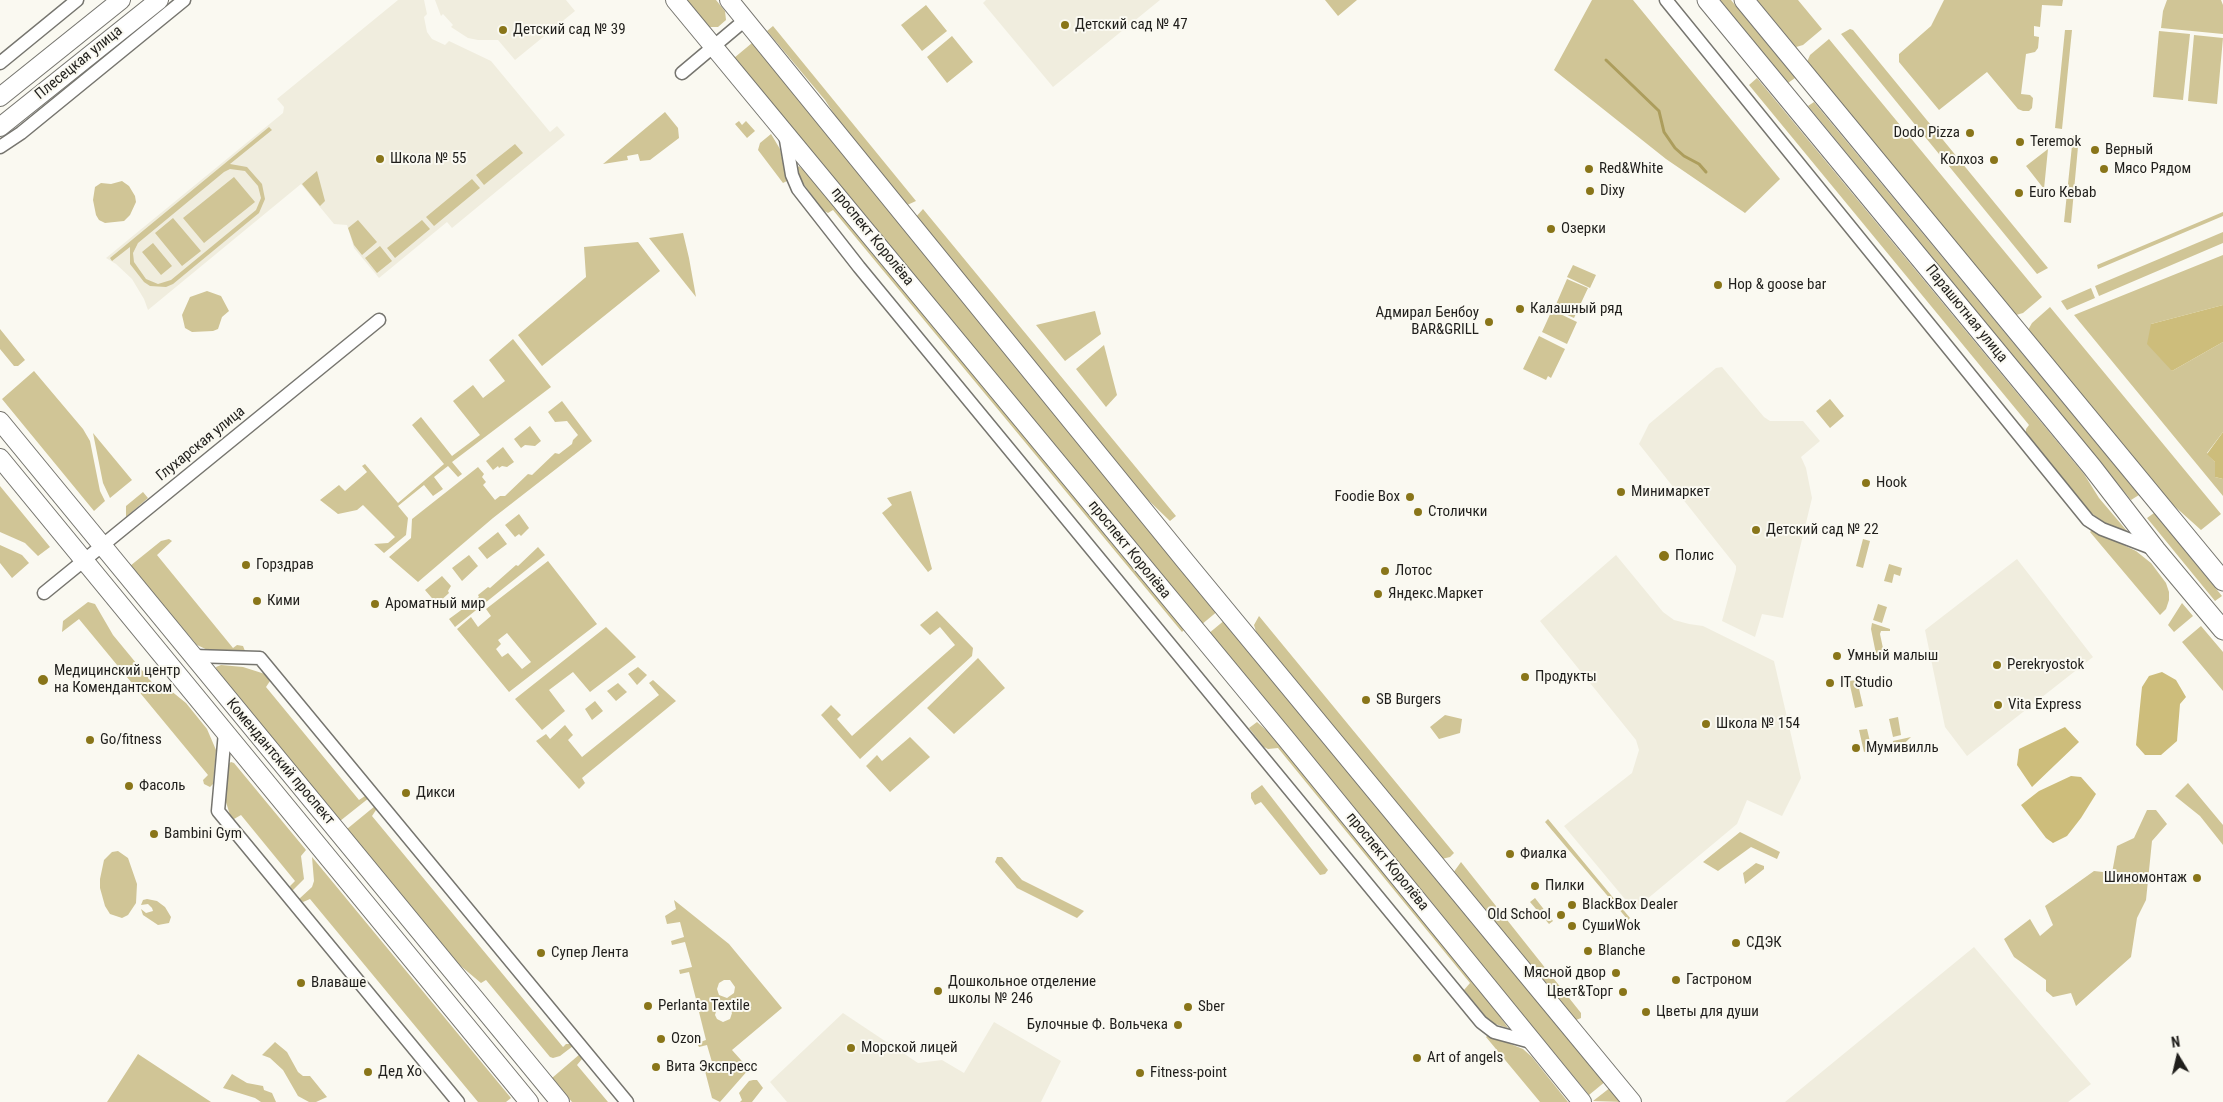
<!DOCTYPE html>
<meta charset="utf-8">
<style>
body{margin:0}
#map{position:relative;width:2223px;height:1102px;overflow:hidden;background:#faf9f1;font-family:"Roboto Condensed",sans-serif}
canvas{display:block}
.north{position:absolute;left:2153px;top:1032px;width:50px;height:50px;-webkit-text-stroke:4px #faf9f1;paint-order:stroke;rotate:351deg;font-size:14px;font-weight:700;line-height:20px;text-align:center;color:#201f1c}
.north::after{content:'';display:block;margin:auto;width:18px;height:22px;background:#201f1c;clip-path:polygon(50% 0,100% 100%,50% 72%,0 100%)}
</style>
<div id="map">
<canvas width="2223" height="1102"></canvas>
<div class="north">N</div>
</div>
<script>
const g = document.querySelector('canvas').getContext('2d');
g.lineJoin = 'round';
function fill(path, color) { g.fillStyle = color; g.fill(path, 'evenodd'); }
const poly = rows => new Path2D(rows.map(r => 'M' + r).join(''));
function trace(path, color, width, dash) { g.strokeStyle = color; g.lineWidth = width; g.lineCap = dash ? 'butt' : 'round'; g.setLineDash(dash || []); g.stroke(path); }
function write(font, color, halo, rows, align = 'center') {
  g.font = font + ' "Roboto Condensed",sans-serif'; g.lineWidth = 4; g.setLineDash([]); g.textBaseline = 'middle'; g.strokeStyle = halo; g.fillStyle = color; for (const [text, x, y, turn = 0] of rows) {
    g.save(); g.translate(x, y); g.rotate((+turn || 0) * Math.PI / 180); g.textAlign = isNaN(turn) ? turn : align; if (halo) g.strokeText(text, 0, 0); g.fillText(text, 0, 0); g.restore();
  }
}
fill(poly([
 [398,0,424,0,427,14,424,17,427,32,432,39,445,45,449,41,491,61,550,132,557,126,565,135,452,228,447,222,379,278,354,248,347,225,334,224,301,184,148,310,144,299,132,279,116,264,106,258,283,113,284,107,277,99],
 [435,0,566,0,575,11,515,60,498,40,478,40,468,38,451,27,453,25,443,14,441,16],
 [986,0,1160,0,1053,87,983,3],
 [1722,367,1764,417,1770,421,1803,421,1820,441,1801,457,1806,468,1812,498,1783,618,1762,614,1755,637,1722,621,1736,570,1736,566,1639,444,1649,424,1716,368],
 [1616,555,1663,612,1674,620,1689,624,1703,626,1774,661,1801,778,1782,816,1747,800,1737,824,1634,910,1564,826,1632,773,1639,750,1636,740,1540,621],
 [2017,559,2093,657,1967,756,1945,727,1925,630],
 [1974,947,2091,1084,2068,1102,1785,1102],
 [843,1013,918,1063,942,1060,964,1073,994,1022,1061,1061,1041,1102,787,1102,770,1082]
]), '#f0edde');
fill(poly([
 [683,0,716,0,725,11,726,20,718,27,708,27],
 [1325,0,1357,0,1338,16],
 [1592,0,1633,0,1780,179,1745,213,1666,159,1554,70],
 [1720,0,1731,0,1795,78,1788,83],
 [1757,0,1798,0,1822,29,1803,45,1796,47],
 [1944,0,2063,0,2062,6,2042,5,2040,27,2034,26,2034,36,2039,37,2038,48,2035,52,2026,54,2021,94,2030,95,2033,98,2032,108,2029,111,2023,111,2018,109,1987,72,1939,110,1899,62,1899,54,1931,26],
 [2167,0,2221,0,2223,5,2223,34,2161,28,2163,11],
 [926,5,947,31,922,51,901,25],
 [773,26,916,201,905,206,845,131,825,100,767,31],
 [1850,29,1853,30,2048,268,2037,274,1841,34],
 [2065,30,2072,30,2062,129,2055,128],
 [2159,31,2190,34,2183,100,2153,97],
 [2194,35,2223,38,2217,104,2188,101],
 [952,36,973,62,947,83,927,57],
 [1829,39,2042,297,2023,313,2016,315,1807,62,1810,55],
 [752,43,1219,610,1201,625,734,58],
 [1757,78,2084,474,2099,498,2127,531,2124,533,2108,526,2090,512,2026,435,2026,429,2029,425,1749,85],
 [1814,102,2139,495,2131,500,1808,106],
 [665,112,678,128,679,138,650,160,640,161,638,154,627,156,628,160,603,164],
 [739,121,742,125,746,121,755,131,747,138,735,124],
 [269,127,272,130,230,164,247,167,262,184,265,199,259,213,173,284,166,287,150,286,144,282,130,264,130,247,112,261,110,258],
 [230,169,245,171,258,186,261,198,256,210,171,280,158,284,146,279,134,262,133,253,138,243,224,172],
 [771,134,780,149,787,181,783,183,758,150,760,143],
 [2073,136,2079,136,2071,223,2064,222],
 [515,144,523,153,484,185,476,175],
 [2048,149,2044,189,2026,166],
 [799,166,829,194,1186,628,1182,632,833,210,828,213,822,210,801,180,797,168],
 [317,171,325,201,320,206,302,184],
 [234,177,255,202,204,243,183,218],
 [472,179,480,188,434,226,426,217],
 [122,181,129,186,135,196,136,202,130,215,124,221,105,223,99,220,96,215,93,200,95,187,101,183,111,184],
 [923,209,1176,516,1170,521,1144,496,915,218],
 [2223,212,2223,216,2098,269,2097,265],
 [173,218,201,251,182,266,155,233],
 [358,220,377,242,362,255,354,245,348,228],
 [422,220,430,229,395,258,387,248],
 [2223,232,2223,243,2099,296,2095,286],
 [683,233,689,258,696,297,649,238],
 [638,242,660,271,542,366,518,335,586,277,584,247],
 [153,243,172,266,161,275,142,252],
 [380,246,392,261,377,273,365,258],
 [2223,255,2223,305,2151,324,2172,371,2223,342,2223,432,2207,453,2215,462,2215,477,2223,479,2223,496,2074,315],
 [1573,265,1596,275,1590,288,1567,277],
 [1567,279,1588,288,1574,318,1554,309],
 [2091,288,2095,298,2067,310,2061,301],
 [207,291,221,296,229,311,222,317,218,329,213,331,192,332,185,328,182,315,190,297],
 [2050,307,2221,514,2201,530,2171,503,2028,330,2032,323],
 [1552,310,1577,322,1567,344,1542,332],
 [1095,311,1101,334,1065,361,1036,325],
 [0,329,25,360,18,366,14,366,0,349],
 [1539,336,1565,349,1551,378,1548,376,1546,380,1523,369],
 [513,339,551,387,452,462,462,474,458,477,448,466,434,477,443,489,433,496,424,485,398,506,408,518,406,535,384,553,374,544,388,543,395,537,363,505,357,510,338,514,320,500,339,485,345,491,367,472,362,466,365,464,398,503,444,464,412,425,421,417,452,456,480,435,453,401,473,385,483,398,505,381,489,360],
 [1104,345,1117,395,1106,407,1076,369],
 [34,371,83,429,90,441,100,491,105,501,94,511,2,399],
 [1830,399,1844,416,1830,428,1816,411],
 [562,401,592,441,493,518,418,582,389,557,411,538,412,519,478,467,484,474,482,477,486,482,483,485,495,500,500,496,505,496,528,474,532,475,555,453,559,454,572,444,573,440,578,435,567,421,555,422,548,412],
 [530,426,541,441,535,446,525,445,521,448,514,439],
 [93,433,132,480,110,498,103,483],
 [503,447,514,462,507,467,502,466,499,468,498,466,493,470,486,461],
 [0,486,50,547,38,556,25,543,0,532],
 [911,491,932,569,928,572,882,513,892,505,887,498],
 [143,492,148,498,126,517,126,506],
 [2154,513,2222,596,2215,601,2147,518],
 [519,514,529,528,521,536,519,534,515,537,505,525],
 [2092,530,2136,551,2151,563,2166,583,2169,592,2169,600,2166,609,2160,615,2090,532],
 [498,532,507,544,487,559,478,548],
 [169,539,172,541,157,555,233,648,237,645,243,646,245,651,212,652,197,645,130,566,161,541],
 [1863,539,1870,541,1863,568,1856,566],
 [0,545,22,555,29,563,12,578,0,563],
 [538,547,545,555,455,627,449,619,479,597,478,595,488,587,490,588,516,565,518,566],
 [469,555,478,566,462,581,452,568],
 [548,561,597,624,509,692,457,629,471,617,478,627,491,616,486,609],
 [507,633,531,662,522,669,508,653,502,657,496,649,501,644,498,640],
 [1889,564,1902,568,1900,576,1894,574,1892,583,1884,581],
 [442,576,451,586,448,591,449,593,437,604,425,590],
 [88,602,95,604,113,635,155,686,160,682,186,703,207,729,216,750,213,784,210,787,204,784,203,780,208,775,79,619,62,632,63,621],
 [2182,603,2193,616,2174,632,2168,625],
 [1878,604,1887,607,1882,623,1873,620],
 [937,611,973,648,972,656,860,759,821,715,831,705,841,715,837,719,852,736,955,645,940,627,930,635,920,625],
 [1259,616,1454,853,1450,857,1442,859,1257,635,1254,625],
 [1226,619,1606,1081,1589,1095,1208,634],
 [1872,623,1890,629,1890,631,1881,631,1880,634,1884,653,1876,654,1871,629],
 [2201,626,2223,652,2223,691,2182,642],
 [606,627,636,657,590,692,573,672,549,690,565,711,542,730,515,699],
 [978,658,1005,688,954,734,927,708],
 [221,665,243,667,265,674,270,681,266,687,359,800,365,796,369,798,340,821,217,672,216,667],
 [638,667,647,675,637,685,628,674],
 [653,680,676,701,582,778,585,783,579,789,536,741,546,734,550,739,565,725,573,735,568,740,582,757,659,695,649,683],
 [1857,680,1863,706,1855,708,1849,681],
 [618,683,627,692,616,701,607,691],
 [595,701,603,711,592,720,585,709],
 [1445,715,1462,719,1460,733,1439,739,1430,727],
 [1898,717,1901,735,1893,737,1889,719],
 [1257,722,1282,744,1484,993,1508,1028,1495,1024,1486,1017,1464,990,1470,983,1278,748,1268,749,1264,747,1249,728],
 [1867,729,1872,750,1864,752,1859,730],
 [910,737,930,757,890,792,866,766,877,755,882,761],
 [1911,737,1893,754,1889,754,1886,752,1886,746,1893,744,1893,741],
 [231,762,234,763,306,850,301,856,304,879,292,891,290,886,295,881,241,815,234,819,230,815,225,799,227,765],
 [2188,783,2223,825,2223,845,2200,816,2175,796],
 [1262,785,1328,870,1325,874,1320,875,1261,802,1255,805,1251,798,1251,793],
 [375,806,376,810,372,816,563,1047,566,1044,571,1044,573,1046,560,1056,553,1058,550,1057,486,980,481,983,456,962,347,829],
 [2147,810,2156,810,2167,824,2152,841,2146,900,2137,918,2131,957,2076,1006,2071,993,2053,997,2046,991,2046,980,2014,957,2004,939,2030,919,2040,936,2053,925,2045,906,2094,871,2112,873,2117,846,2134,838],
 [1548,819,1630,918,1628,920,1545,822],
 [1740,832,1780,852,1777,859,1751,847,1718,871,1703,862],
 [118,851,128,858,137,884,136,903,128,915,122,918,110,914,105,906,100,888,100,879,104,860,112,852],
 [312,857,511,1098,506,1102,478,1102,310,899,303,902,299,899,312,887,314,881],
 [997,857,1002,857,1022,880,1084,911,1077,918,1017,888,995,862],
 [1461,862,1581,1013,1581,1018,1576,1020,1556,998,1453,873],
 [1756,863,1764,866,1764,869,1745,884,1743,873],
 [1535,898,1553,921,1549,924,1530,902],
 [147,899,157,901,165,907,171,917,169,923,158,925,143,915,141,909,146,913,153,911,152,908,148,904,141,905,143,900],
 [674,900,729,944,782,1008,732,1050,749,1069,720,1102,712,1098,705,1071,714,1069,707,1045,699,1047,697,1043,706,1040,698,1008,689,1010,688,1006,697,1003,689,972,680,974,679,970,692,967,685,942,672,945,671,941,684,937,680,922,667,924,665,916,676,909],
 [724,980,730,980,735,987,734,993,727,998,719,995,717,989,719,983],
 [723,1005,729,1007,732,1013,730,1019,723,1022,717,1019,715,1015,717,1008],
 [1488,1035,1523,1049,1532,1057,1568,1102,1540,1102,1486,1037],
 [275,1042,287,1052,298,1072,303,1076,310,1076,327,1097,316,1102,309,1102,298,1096,283,1070,270,1058,262,1055],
 [138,1054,211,1102,107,1102],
 [580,1054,582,1059,577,1065,608,1102,572,1102,552,1078],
 [232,1074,247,1083,263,1086,264,1090,272,1093,276,1102,261,1102,255,1098,223,1088],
 [753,1080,757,1080,763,1088,752,1102,740,1102,742,1100,739,1093,749,1081],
 [1611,1087,1624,1102,1593,1101]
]), '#d0c596');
fill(poly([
 [2223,305,2223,342,2172,371,2147,344,2151,324],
 [2223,432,2223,479,2215,477,2215,462,2207,454],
 [2162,672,2176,680,2186,697,2180,704,2177,741,2161,755,2145,755,2136,745,2142,687,2149,676],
 [2065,727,2079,742,2032,787,2017,765,2019,749],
 [2071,776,2081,777,2096,794,2081,818,2067,836,2053,843,2046,838,2021,805,2039,791]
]), '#cdbd7b');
trace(poly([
 [1606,60,1659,111,1664,132,1675,148,1684,156,1699,164,1706,172]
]), '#ac9d5c', 3);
const street = poly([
 [1666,0,2088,520,2102,529,2154,549],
 [0,63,77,0],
 [682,73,745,20],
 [785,134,792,175,798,189,859,267,1481,1022,1494,1032,1531,1042],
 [0,147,21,133,184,0],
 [44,593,379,320],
 [193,656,260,658,627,1102],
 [225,732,218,811,458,1102]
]);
const secondary = poly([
 [675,0,1287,740,1582,1102],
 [729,0,1186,562,1632,1102],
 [0,97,121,0],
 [0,127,159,0],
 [0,421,560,1102],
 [0,458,529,1102]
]);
const primary = poly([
 [1707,0,2092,467,2156,550,2223,630],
 [1744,0,2223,581]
]);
trace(street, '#76756f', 15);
trace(secondary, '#76756f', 20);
trace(primary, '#76756f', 21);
trace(street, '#fff', 12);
trace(secondary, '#fff', 18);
trace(primary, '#fff', 19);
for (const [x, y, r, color] of [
 [1065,25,5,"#897519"],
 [503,30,5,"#897519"],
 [1970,133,5,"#897519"],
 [2020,142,5,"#897519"],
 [2095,150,5,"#897519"],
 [380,159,5,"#897519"],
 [1994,160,5,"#897519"],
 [1589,169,5,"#897519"],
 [2104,169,5,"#897519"],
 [1590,191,5,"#897519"],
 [2019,193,5,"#897519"],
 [1551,229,5,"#897519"],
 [1718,285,5,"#897519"],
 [1520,309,5,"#897519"],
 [1489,322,5,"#897519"],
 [1866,483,5,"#897519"],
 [1621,492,5,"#897519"],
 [1410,497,5,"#897519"],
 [1418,512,5,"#897519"],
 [1756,530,5,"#897519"],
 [1664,556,6,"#897519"],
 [246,565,5,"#897519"],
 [1385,571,5,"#897519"],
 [1378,594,5,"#897519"],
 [257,601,5,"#897519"],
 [375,604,5,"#897519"],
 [1837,656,5,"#897519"],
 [1997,665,5,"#897519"],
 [1525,677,5,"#897519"],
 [43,680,6,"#897519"],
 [1830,683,5,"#897519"],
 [1366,700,5,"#897519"],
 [1998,705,5,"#897519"],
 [1706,724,5,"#897519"],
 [90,740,5,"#897519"],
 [1856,748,5,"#897519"],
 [129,786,5,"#897519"],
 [406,793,5,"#897519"],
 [154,834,5,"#897519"],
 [1510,854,5,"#897519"],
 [2197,878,5,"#897519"],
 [1535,886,5,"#897519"],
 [1572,905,5,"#897519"],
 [1561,915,5,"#897519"],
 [1572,926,5,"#897519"],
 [1736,943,5,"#897519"],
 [1588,951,5,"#897519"],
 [541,953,5,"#897519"],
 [1616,973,5,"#897519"],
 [1676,980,5,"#897519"],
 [301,983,5,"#897519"],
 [938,991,5,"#897519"],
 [1623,992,5,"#897519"],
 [648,1006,5,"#897519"],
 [1188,1007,5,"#897519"],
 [1646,1012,5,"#897519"],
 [1178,1025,5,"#897519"],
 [661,1039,5,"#897519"],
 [851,1048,5,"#897519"],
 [1417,1058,5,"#897519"],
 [656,1067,5,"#897519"],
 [368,1072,5,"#897519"],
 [1140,1073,5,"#897519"]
]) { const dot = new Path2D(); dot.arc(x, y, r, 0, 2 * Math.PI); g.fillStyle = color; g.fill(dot); trace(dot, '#faf9f1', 2); }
write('15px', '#201f1c', '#faf9f1', [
 ["Детский сад № 47",1075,25],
 ["Детский сад № 39",513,30],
 ["Dodo Pizza",1960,133,"right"],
 ["Teremok",2030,142],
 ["Верный",2105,150],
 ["Школа № 55",390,159],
 ["Колхоз",1984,160,"right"],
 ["Red&White",1599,169],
 ["Мясо Рядом",2114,169],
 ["Dixy",1600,191],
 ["Еuro Кеbаb",2029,193],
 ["Озерки",1561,229],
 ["Hop & goose bar",1728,285],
 ["Калашный ряд",1530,309],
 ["Адмирал Бенбоу",1479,313,"right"],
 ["BAR&GRILL",1479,330,"right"],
 ["Hook",1876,483],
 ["Минимаркет",1631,492],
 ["Foodie Box",1400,497,"right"],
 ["Столички",1428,512],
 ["Детский сад № 22",1766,530],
 ["Полис",1675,556],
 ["Горздрав",256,565],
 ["Лотос",1395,571],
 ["Яндекс.Маркет",1388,594],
 ["Кими",267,601],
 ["Ароматный мир",385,604],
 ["Умный малыш",1847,656],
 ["Perekryostok",2007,665],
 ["Медицинский центр",54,671],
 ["на Комендантском",54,688],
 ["Продукты",1535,677],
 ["IT Studio",1840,683],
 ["SB Burgers",1376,700],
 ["Vita Express",2008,705],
 ["Школа № 154",1716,724],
 ["Go/fitness",100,740],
 ["Мумивилль",1866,748],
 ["Фасоль",139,786],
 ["Дикси",416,793],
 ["Bambini Gym",164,834],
 ["Фиалка",1520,854],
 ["Шиномонтаж",2187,878,"right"],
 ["Пилки",1545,886],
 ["BlackBox Dealer",1582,905],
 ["Old School",1551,915,"right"],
 ["СушиWok",1582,926],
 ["СДЭК",1746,943],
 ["Blanche",1598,951],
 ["Супер Лента",551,953],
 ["Мясной двор",1606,973,"right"],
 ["Гастроном",1686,980],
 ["Дошкольное отделение",948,982],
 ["школы № 246",948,999],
 ["Влаваше",311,983],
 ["Цвет&Торг",1613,992,"right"],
 ["Perlanta Textile",658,1006],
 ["Sber",1198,1007],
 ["Цветы для души",1656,1012],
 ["Булочные Ф. Вольчека",1168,1025,"right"],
 ["Ozon",671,1039],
 ["Морской лицей",861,1048],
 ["Art of angels",1427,1058],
 ["Вита Экспресс",666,1067],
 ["Дед Хо",378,1072],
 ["Fitness-point",1150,1073]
], 'left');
write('15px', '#201f1c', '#faf9f1', [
 ["Плесецкая улица",79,63,-39],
 ["проспект Королёва",872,237,51],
 ["Парашютная улица",1966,314,51],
 ["Глухарская улица",201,444,-39],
 ["проспект Королёва",1129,550,51],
 ["Комендантский проспект",280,762,50],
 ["проспект Королёва",1387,862,51]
]);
</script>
